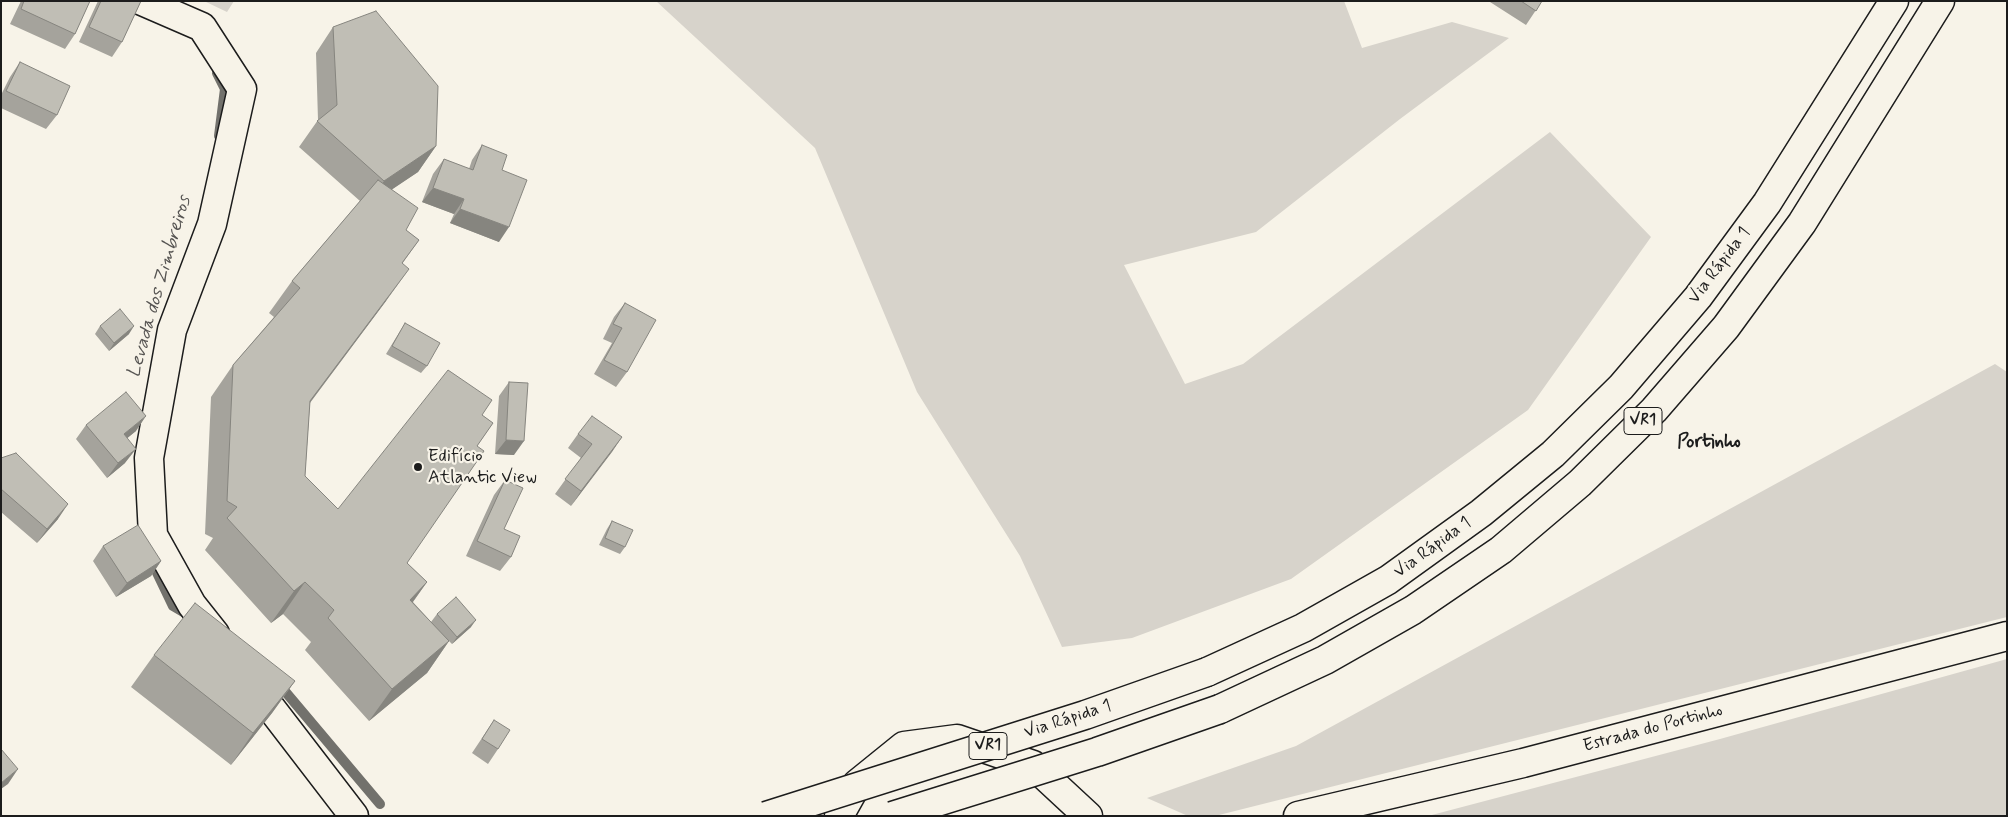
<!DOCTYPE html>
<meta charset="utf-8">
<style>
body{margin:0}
#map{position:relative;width:2008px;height:817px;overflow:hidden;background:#f7f3e8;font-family:Mynerve,sans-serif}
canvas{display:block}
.frame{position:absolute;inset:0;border:2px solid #1c1c1c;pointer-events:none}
</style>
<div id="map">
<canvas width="2008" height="817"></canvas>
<div class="frame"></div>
</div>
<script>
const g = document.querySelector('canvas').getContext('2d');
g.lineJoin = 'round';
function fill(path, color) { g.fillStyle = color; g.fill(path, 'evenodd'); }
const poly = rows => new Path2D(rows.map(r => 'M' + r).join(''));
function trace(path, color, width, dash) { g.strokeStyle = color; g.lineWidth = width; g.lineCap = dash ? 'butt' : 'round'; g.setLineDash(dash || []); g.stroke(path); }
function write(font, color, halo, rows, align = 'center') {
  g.font = font + ' Mynerve,sans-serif'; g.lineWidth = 4.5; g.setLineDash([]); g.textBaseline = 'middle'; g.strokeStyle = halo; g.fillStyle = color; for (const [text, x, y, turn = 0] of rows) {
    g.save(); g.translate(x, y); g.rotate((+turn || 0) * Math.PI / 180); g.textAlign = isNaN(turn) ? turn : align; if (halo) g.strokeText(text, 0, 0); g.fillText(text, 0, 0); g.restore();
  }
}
fill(poly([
 [204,1,234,1,227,12],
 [656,1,1344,1,1362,48,1452,22,1509,38,1400,119,1256,232,1124,265,1185,384,1243,364,1550,132,1651,237,1528,410,1291,579,1132,638,1062,647,1020,556,917,392,815,148],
 [1995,364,2007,372,2007,617,1215,816,1188,816,1147,798,1296,746],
 [2007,659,2007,816,1428,816,1720,739]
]), '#d7d3cb');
trace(poly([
 [217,73,225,89,219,136],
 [150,558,173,606,190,616],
 [278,683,380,804]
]), '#72716c', 10);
const minor = poly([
 [142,1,202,27,242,89,212,224,172,330,149,458,153,535,192,605,215,634],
 [251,682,354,816],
 [839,816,857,784,904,746,957,739,1033,765,1088,816],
 [1298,816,1523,763,2007,636]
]);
const highway = poly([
 [1207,672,1303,628,1388,580,1481,513,1553,454,1621,387,1698,297,1767,203,1894,1],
 [1220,709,1325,660,1413,610,1501,550,1580,483,1654,410,1726,327,1802,223,1940,1]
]);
trace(minor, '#1c1c1c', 31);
trace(highway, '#1c1c1c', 31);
trace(minor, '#f7f3e8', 28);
trace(highway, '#f7f3e8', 28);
const highwayBridge = poly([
 [766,816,1085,715,1207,672],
 [892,816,1097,752,1220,709]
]);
trace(highwayBridge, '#1c1c1c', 31, []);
trace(highwayBridge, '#f7f3e8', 28);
fill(poly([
 [21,1,90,1,75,34,65,49,10,24],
 [98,1,141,1,122,42,112,57,79,42],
 [1491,1,1542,1,1526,25,1490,2],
 [333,27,436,146,418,172,392,189,406,230,419,240,402,264,386,301,310,403,305,476,338,509,482,415,493,423,477,446,407,563,427,582,413,602,431,622,437,614,471,627,452,644,449,641,427,673,369,721,305,650,311,642,283,614,271,623,205,550,213,538,205,534,211,397,233,365,274,317,269,313,292,281,360,201,299,147,318,120,316,53],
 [20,62,57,115,46,129,1,108,1,95,10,77],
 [482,145,502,170,499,242,450,223,454,214,422,202,433,174,444,159,469,169,472,160],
 [625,303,627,372,616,387,594,374,612,343,603,339,614,317],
 [405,323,427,366,421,373,386,354],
 [100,326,129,334,109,351,95,334],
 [509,382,514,455,495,454,499,396],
 [86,425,136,431,127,438,125,463,107,478,76,439],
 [578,434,622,437,571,506,555,494,581,458,568,448],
 [1,458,58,519,37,543,1,512],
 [505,480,504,529,511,557,500,571,466,556,494,495],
 [612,521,625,547,620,554,599,545,607,529],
 [103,546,161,561,151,576,116,597,93,561],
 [154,655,295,681,272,713,231,765,131,687],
 [494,720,498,749,488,764,472,753]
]), '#a5a39c');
fill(poly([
 [436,146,418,172,366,207,384,181],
 [433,188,464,199,454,214,422,202],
 [460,209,509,227,499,242,450,223],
 [409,269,386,301,287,433,310,401],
 [134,326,129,334,109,351,114,343],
 [146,416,136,431,114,449,124,434],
 [622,437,612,452,571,506,581,491],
 [506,440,524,441,514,455,495,454],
 [136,449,125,463,107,478,118,463],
 [68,504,58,519,37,543,47,529],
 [161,561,151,576,116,597,127,583],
 [305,582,283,614,271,623,294,591],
 [427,582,404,614,410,600],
 [476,620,471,627,452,644,457,637],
 [449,641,427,673,369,721,392,689],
 [295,681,272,713,231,765,253,733],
 [18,769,8,784,1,789,1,783]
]), '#86857f');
const building = poly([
 [24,1,90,1,75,34,21,9,24,1],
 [101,1,141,1,122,42,89,27,101,1],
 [1521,1,1542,1,1536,11,1521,1],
 [376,11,438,86,436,146,384,181,317,121,337,105,333,27,376,11],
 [20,62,70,86,57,115,6,91,20,62],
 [482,145,507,155,502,170,527,180,509,227,460,209,464,199,433,188,444,159,473,170,482,145],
 [378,180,418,208,406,230,419,240,402,263,409,269,310,401,305,476,338,509,448,370,492,400,482,415,493,423,477,446,484,451,407,563,427,582,410,600,449,641,392,689,328,618,334,610,305,582,294,591,227,518,237,507,227,501,233,365,300,288,292,281,378,180],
 [625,303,656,320,627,372,604,360,622,328,613,324,625,303],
 [120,309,134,326,114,343,100,326,120,309],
 [405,323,440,343,427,366,392,346,405,323],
 [509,382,528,383,524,441,506,440,509,382],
 [126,392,146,416,124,434,136,449,118,463,86,425,126,392],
 [592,416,622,437,581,491,565,479,592,444,578,434,592,416],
 [16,453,68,504,47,529,1,489,1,458,16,453],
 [505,480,523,488,504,529,520,536,511,557,477,541,505,480],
 [612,521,633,530,625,547,605,538,612,521],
 [138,525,161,561,127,583,103,546,138,525],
 [456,597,476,620,457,637,437,614,456,597],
 [195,603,295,681,253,733,154,655,195,603],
 [494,720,510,730,498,749,482,739,494,720],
 [1,749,18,769,1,783,1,749]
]);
fill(building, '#c0beb5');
trace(building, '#86857f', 1);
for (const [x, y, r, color] of [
 [418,467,5,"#1c1c1c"]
]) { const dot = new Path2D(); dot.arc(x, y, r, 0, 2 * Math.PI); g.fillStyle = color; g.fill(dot); trace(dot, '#f7f3e8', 2); }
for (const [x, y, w] of [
 [1643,421,38],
 [988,746,38]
]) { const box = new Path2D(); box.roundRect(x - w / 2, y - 13.5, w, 27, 4); g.fillStyle = '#f7f3e8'; g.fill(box); trace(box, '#1c1c1c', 1); }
write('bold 16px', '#1c1c1c', null, [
 ["VR1",1643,421],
 ["VR1",988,746]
]);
write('18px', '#1c1c1c', '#f7f3e8', [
 ["Via Rápida 1",1720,266,-53],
 ["Via Rápida 1",1433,548,-36],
 ["Via Rápida 1",1068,720,-18],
 ["Estrada do Portinho",1653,729,-15]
]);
write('18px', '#1c1c1c', '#f7f3e8', [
 ["Edifício",428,457],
 ["Atlantic View",428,478]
], 'left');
write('italic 19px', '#565452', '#f7f3e8', [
 ["Levada dos Zimbreiros",160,287,-74]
]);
write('bold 19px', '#1c1c1c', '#f7f3e8', [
 ["Portinho",1709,443]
]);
</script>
